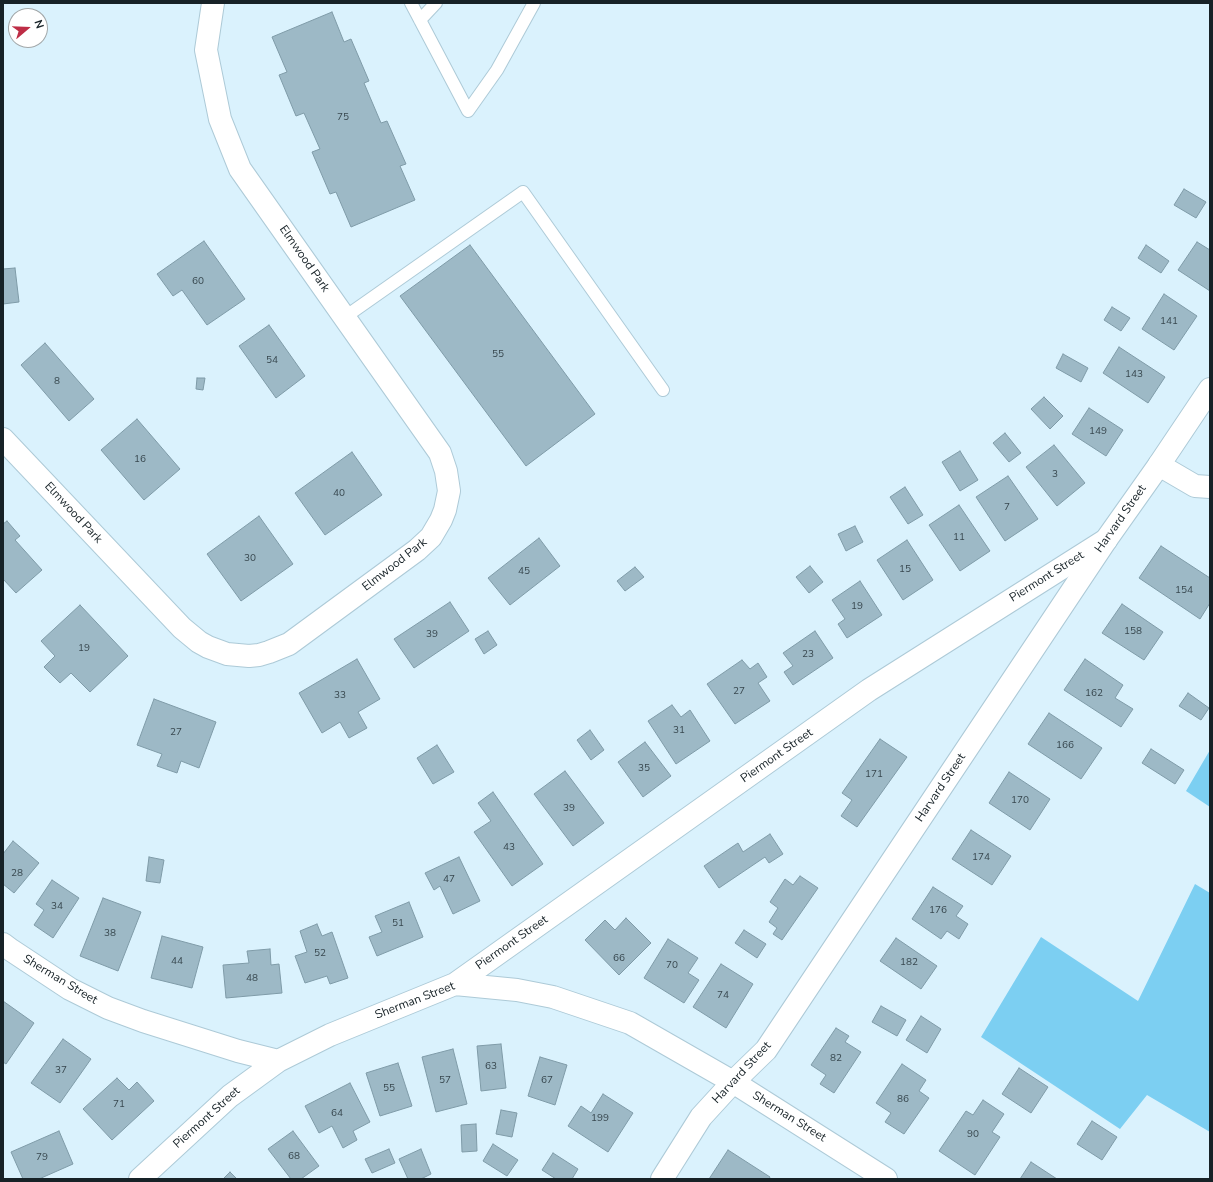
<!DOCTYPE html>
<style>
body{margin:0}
#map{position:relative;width:1213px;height:1182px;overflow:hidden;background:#daf2fd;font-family:"Nunito Sans",sans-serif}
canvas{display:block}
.frame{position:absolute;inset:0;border:4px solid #172227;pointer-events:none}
.north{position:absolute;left:8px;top:8px;width:40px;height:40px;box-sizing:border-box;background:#fff;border:1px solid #a2a7a9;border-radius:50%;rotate:71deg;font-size:11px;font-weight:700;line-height:16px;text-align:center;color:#172227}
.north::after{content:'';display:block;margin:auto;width:14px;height:18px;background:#be2d46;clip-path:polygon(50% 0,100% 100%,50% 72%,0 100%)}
</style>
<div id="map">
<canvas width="1213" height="1182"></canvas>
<div class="frame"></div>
<div class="north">N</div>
</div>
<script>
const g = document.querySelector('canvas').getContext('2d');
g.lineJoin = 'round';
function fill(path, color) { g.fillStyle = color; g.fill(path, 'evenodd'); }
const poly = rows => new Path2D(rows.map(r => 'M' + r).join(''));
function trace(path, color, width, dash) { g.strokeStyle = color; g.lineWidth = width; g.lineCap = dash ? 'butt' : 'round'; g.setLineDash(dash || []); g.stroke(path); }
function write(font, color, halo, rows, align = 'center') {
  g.font = font + ' "Nunito Sans",sans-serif'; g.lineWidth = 3; g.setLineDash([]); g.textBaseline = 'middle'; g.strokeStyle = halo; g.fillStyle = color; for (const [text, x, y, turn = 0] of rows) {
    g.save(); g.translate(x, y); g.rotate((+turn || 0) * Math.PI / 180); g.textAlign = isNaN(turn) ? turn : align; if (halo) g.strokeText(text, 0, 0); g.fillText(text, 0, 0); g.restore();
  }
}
fill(poly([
 [1210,750,1210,807,1186,791],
 [1195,884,1210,893,1210,1132,1147,1095,1120,1129,981,1037,1041,937,1138,1001]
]), '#7ccff2');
const building = poly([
 [332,12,344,42,351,39,369,81,364,83,381,123,387,121,406,164,400,166,415,200,351,227,336,192,330,194,312,152,320,149,304,113,296,116,279,75,287,72,272,37,332,12],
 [1184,189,1206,202,1196,218,1174,205,1184,189],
 [204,241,245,299,207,325,182,290,173,296,157,274,204,241],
 [1197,242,1210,250,1210,291,1178,270,1197,242],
 [470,245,595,414,526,466,400,296,470,245],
 [1146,245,1169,261,1161,273,1138,258,1146,245],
 [15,268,19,302,3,304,3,269,15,268],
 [1164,294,1197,316,1174,350,1142,329,1164,294],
 [1112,307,1130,318,1121,331,1104,320,1112,307],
 [269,325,305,376,276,398,239,346,269,325],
 [45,343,94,399,69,421,21,365,45,343],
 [1119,347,1165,377,1148,403,1103,373,1119,347],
 [1063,354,1088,368,1081,382,1056,368,1063,354],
 [197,378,205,378,203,390,196,389,197,378],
 [1044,397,1063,416,1050,429,1031,409,1044,397],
 [1089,408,1123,430,1106,456,1072,434,1089,408],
 [137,419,180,469,144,500,101,450,137,419],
 [1005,433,1021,453,1009,462,993,443,1005,433],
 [1054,445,1085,483,1057,506,1026,467,1054,445],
 [960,451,978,480,960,491,942,462,960,451],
 [352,452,382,495,325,535,295,493,352,452],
 [1008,476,1038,519,1005,541,976,497,1008,476],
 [905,487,923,515,908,524,890,497,905,487],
 [959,505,990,551,960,571,929,525,959,505],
 [259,516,293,564,241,601,207,554,259,516],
 [7,521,20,536,15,540,42,570,16,593,3,579,3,524,7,521],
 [855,526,863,542,846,551,838,534,855,526],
 [539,538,560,566,510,605,488,578,539,538],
 [907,540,933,580,903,600,877,560,907,540],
 [1161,546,1210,578,1210,603,1200,619,1139,578,1161,546],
 [810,566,823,582,809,593,796,577,810,566],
 [635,567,644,577,625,591,617,581,635,567],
 [860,581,882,615,847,638,838,624,845,619,832,600,860,581],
 [450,602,469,631,414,668,394,639,450,602],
 [1122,604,1163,632,1144,660,1102,633,1122,604],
 [80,605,128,656,90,692,71,673,60,683,44,667,55,656,41,641,80,605],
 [488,631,497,645,484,654,475,639,488,631],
 [815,631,833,658,793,685,784,672,793,666,783,653,815,631],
 [357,659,380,699,358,712,367,728,349,738,340,722,322,733,299,693,357,659],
 [1085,659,1123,685,1115,698,1133,709,1121,727,1064,690,1085,659],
 [742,660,750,669,758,663,767,677,758,683,770,701,735,724,707,684,742,660],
 [1188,693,1209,708,1201,720,1179,706,1188,693],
 [154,699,216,722,199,768,181,761,177,773,157,766,162,754,137,745,154,699],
 [672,705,681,717,690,710,710,741,676,764,648,721,672,705],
 [1049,713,1102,748,1081,779,1028,744,1049,713],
 [590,730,604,750,591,760,577,740,590,730],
 [880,739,907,757,857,827,841,816,852,800,842,793,880,739],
 [645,742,671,776,643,797,618,762,645,742],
 [437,745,454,772,433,784,417,758,437,745],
 [1151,749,1184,770,1175,784,1142,763,1151,749],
 [565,771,604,823,573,846,534,794,565,771],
 [1009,772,1050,799,1030,830,989,803,1009,772],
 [493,792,543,864,512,886,474,832,491,821,478,803,493,792],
 [971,830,1011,856,992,885,952,859,971,830],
 [770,834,783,854,769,863,765,857,719,888,704,866,738,843,743,852,770,834],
 [13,841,39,863,14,893,3,884,3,854,13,841],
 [149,857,164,860,160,883,146,881,149,857],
 [459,857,480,901,453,914,440,886,434,890,425,873,459,857],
 [800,876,818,888,782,940,773,934,777,928,769,922,778,908,770,902,785,879,793,885,800,876],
 [52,880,79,898,53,938,34,925,44,910,36,904,52,880],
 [933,887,963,906,956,916,968,924,959,939,947,931,941,939,912,919,933,887],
 [103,898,141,912,118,971,80,956,103,898],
 [409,902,423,937,377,956,369,937,382,932,375,916,409,902],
 [626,918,651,943,619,975,585,940,605,920,615,930,626,918],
 [317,924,322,936,332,932,348,978,330,984,327,976,305,983,295,956,307,952,300,931,317,924],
 [744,930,766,944,757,958,735,943,744,930],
 [162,936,203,947,192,988,151,978,162,936],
 [896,938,937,966,921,989,880,961,896,938],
 [668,939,698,958,688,973,699,980,684,1003,644,978,668,939],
 [270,949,271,965,279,964,282,993,226,998,223,965,249,963,247,951,270,949],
 [721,964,753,984,726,1028,693,1007,721,964],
 [3,1001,34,1023,6,1064,3,1062,3,1001],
 [881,1006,906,1020,897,1036,872,1022,881,1006],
 [921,1016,941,1029,927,1053,906,1040,921,1016],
 [836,1028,849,1036,845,1042,861,1052,834,1093,820,1084,826,1075,811,1065,836,1028],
 [63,1039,91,1059,60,1103,31,1083,63,1039],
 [501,1044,506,1088,481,1091,477,1046,501,1044],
 [453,1049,467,1104,436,1112,422,1057,453,1049],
 [540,1057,567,1065,555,1105,528,1096,540,1057],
 [398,1063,412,1106,380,1116,366,1073,398,1063],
 [902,1064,926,1080,919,1091,929,1098,904,1134,885,1122,891,1113,876,1103,902,1064],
 [1019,1068,1048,1087,1031,1113,1002,1094,1019,1068],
 [117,1078,129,1090,137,1082,154,1101,112,1140,83,1109,117,1078],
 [350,1083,370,1122,353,1131,357,1140,343,1148,332,1126,319,1133,305,1106,350,1083],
 [603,1094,633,1113,608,1152,568,1126,581,1106,591,1113,603,1094],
 [983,1100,1004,1114,992,1132,1000,1137,975,1175,939,1151,966,1111,973,1115,983,1100],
 [501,1110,517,1113,512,1137,496,1134,501,1110],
 [1092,1121,1117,1137,1102,1160,1077,1144,1092,1121],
 [476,1124,477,1151,462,1152,461,1125,476,1124],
 [59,1131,73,1164,39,1179,23,1179,11,1152,59,1131],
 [293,1131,319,1166,301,1179,291,1179,268,1149,293,1131],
 [493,1144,518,1160,507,1176,483,1161,493,1144],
 [389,1149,395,1163,372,1173,365,1159,389,1149],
 [421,1149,431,1174,421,1179,408,1179,399,1159,421,1149],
 [728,1150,770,1177,769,1179,709,1179,728,1150],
 [553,1153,578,1169,572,1179,556,1179,542,1170,553,1153],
 [1031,1162,1057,1179,1020,1179,1031,1162],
 [230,1172,237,1179,223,1179,230,1172]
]);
fill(building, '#9db9c6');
trace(building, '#7f9ba8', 1);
const lane = poly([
 [411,3,468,111,497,70,534,3],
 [420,20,436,3],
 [345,317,523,192,663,390]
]);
const street = poly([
 [3,439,182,628,199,642,208,647,227,654,249,656,259,655,269,652,289,644,417,550,431,537,441,520,445,510,449,491,446,471,440,453,240,169,220,119,206,50,213,3],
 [1159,465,1195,486,1210,487],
 [3,944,11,950,70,989,108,1008,143,1021,238,1051,278,1061,330,1035,455,984,517,990,553,997,630,1023,733,1082,886,1179],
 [455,984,869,690,1106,540],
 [140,1179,230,1096,278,1061]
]);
const secondary = poly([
 [662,1179,701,1117,733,1082,766,1050,1106,540,1159,465,1210,389]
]);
trace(lane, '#adcad7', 14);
trace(street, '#adcad7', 24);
trace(secondary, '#adcad7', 24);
trace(lane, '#fff', 12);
trace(street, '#fff', 22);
trace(secondary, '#fff', 22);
write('10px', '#38484f', null, [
 ["75",343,118],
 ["60",198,282],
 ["141",1169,322],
 ["55",498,355],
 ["54",272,361],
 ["143",1134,375],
 ["8",57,382],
 ["149",1098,432],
 ["16",140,460],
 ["3",1055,475],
 ["40",339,494],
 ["7",1007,508],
 ["11",959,538],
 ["30",250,559],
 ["15",905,570],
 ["45",524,572],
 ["154",1184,591],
 ["19",857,607],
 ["158",1133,632],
 ["39",432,635],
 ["19",84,649],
 ["23",808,655],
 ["27",739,692],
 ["162",1094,694],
 ["33",340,696],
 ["31",679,731],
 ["27",176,733],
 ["166",1065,746],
 ["35",644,769],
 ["171",874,775],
 ["170",1020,801],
 ["39",569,809],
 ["43",509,848],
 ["174",981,858],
 ["28",17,874],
 ["47",449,880],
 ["34",57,907],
 ["176",938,911],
 ["51",398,924],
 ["38",110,934],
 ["52",320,954],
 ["66",619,959],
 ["44",177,962],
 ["182",909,963],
 ["70",672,966],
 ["48",252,979],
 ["74",723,996],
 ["82",836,1059],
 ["63",491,1067],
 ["37",61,1071],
 ["57",445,1081],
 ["67",547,1081],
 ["55",389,1089],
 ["86",903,1100],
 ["71",119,1105],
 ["64",337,1114],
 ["199",600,1119],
 ["90",973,1135],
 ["68",294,1157],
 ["79",42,1158]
]);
write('12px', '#172227', '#fff', [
 ["Elmwood Park",304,259,55],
 ["Elmwood Park",73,513,47],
 ["Harvard Street",1121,519,-55],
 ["Elmwood Park",395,565,-38],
 ["Piermont Street",1047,577,-32],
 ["Piermont Street",777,756,-35],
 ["Harvard Street",941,788,-56],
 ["Piermont Street",512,943,-35],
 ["Sherman Street",60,980,31],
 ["Sherman Street",415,1001,-21],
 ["Harvard Street",742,1073,-47],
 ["Sherman Street",789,1117,32],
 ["Piermont Street",207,1118,-42]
]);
</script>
